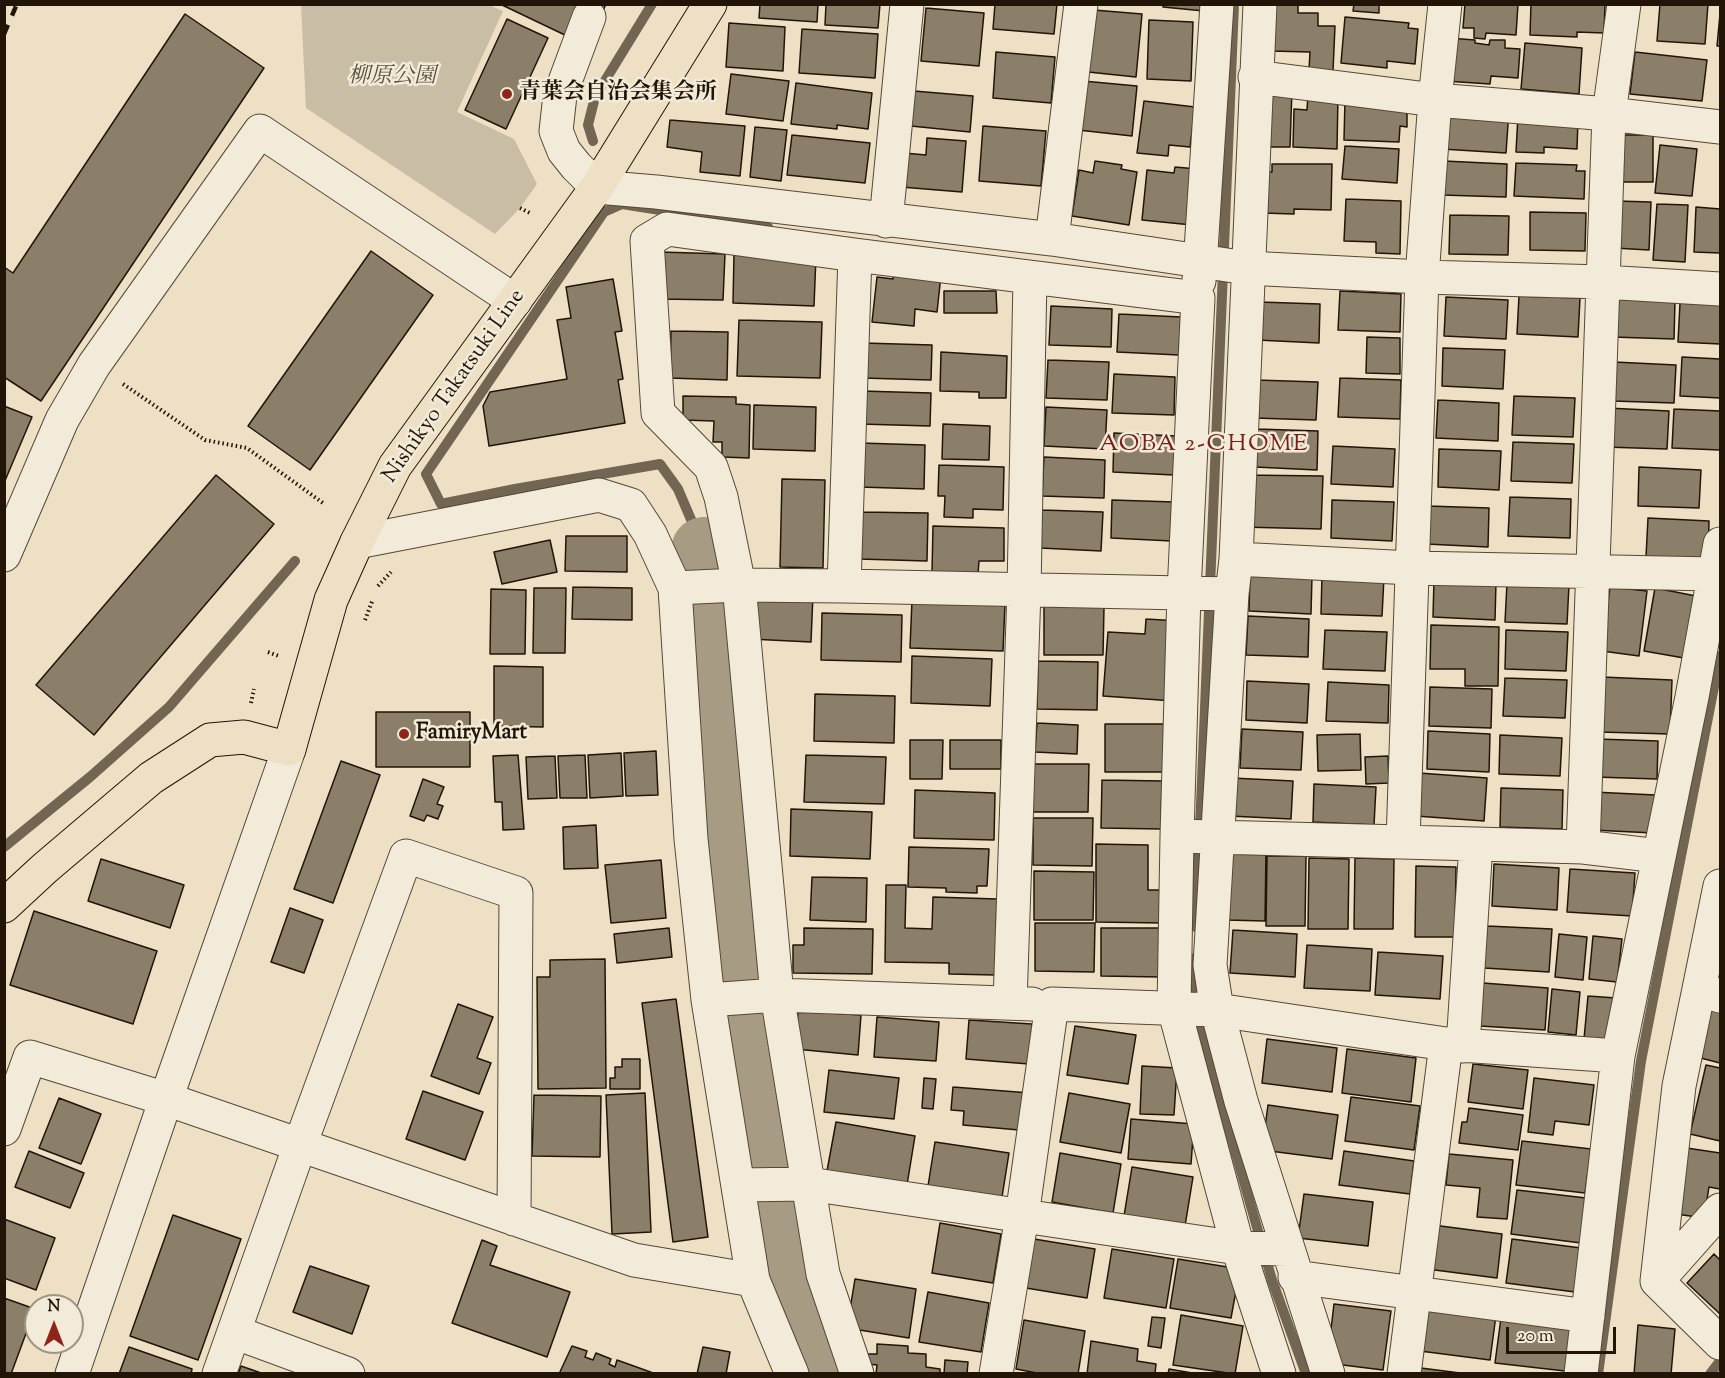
<!DOCTYPE html>
<meta charset="utf-8">
<style>
body{margin:0}
#map{position:relative;width:1725px;height:1378px;overflow:hidden;background:#ede0c5;font-family:"Sorts Mill Goudy",serif}
canvas{display:block}
.frame{position:absolute;inset:0;border:6px solid #221507;pointer-events:none}
.north{position:absolute;left:24px;top:1294px;width:60px;height:60px;box-sizing:border-box;background:#f3ebd9;border:2px solid #9f9585;border-radius:50%;rotate:0deg;font-size:16px;font-weight:700;line-height:24px;text-align:center;color:#221507}
.north::after{content:'';display:block;margin:auto;width:21px;height:27px;background:#8f2418;clip-path:polygon(50% 0,100% 100%,50% 72%,0 100%)}
.scale{position:absolute;left:1506px;top:1327px;width:110px;height:27px;box-sizing:border-box;border:3px solid #221507;border-top:0;padding-left:8px;font-size:18px;line-height:21px;white-space:nowrap;color:#221507;-webkit-text-stroke:4px #f3ebd9;paint-order:stroke}
</style>
<div id="map">
<canvas width="1725" height="1378"></canvas>
<div class="frame"></div>
<div class="north">N</div>
<div class="scale">20 m</div>
</div>
<script>
const g = document.querySelector('canvas').getContext('2d');
g.lineJoin = 'round';
function fill(path, color) { g.fillStyle = color; g.fill(path, 'evenodd'); }
const poly = rows => new Path2D(rows.map(r => 'M' + r).join(''));
function trace(path, color, width, dash) { g.strokeStyle = color; g.lineWidth = width; g.lineCap = dash ? 'butt' : 'round'; g.setLineDash(dash || []); g.stroke(path); }
function write(font, color, halo, rows, align = 'center') {
  g.font = font + ' "Sorts Mill Goudy","Noto Serif JP",serif'; g.lineWidth = 5; g.setLineDash([]); g.textBaseline = 'middle'; g.strokeStyle = halo; g.fillStyle = color; for (const [text, x, y, turn = 0] of rows) {
    g.save(); g.translate(x, y); g.rotate((+turn || 0) * Math.PI / 180); g.textAlign = isNaN(turn) ? turn : align; if (halo) g.strokeText(text, 0, 0); g.fillText(text, 0, 0); g.restore();
  }
}
fill(poly([
 [489,5,503,11,457,112,514,139,537,184,520,208,495,234,306,108,301,5]
]), '#cabda5');
trace(poly([
 [593,141,588,125,595,97,652,4],
 [704,550,678,489,660,464,515,489,441,504,426,474,604,212,622,204,768,227],
 [4,847,90,777,169,707,295,561],
 [1196,927,1234,4],
 [1195,958,1193,1003,1272,1280,1306,1374],
 [1598,1374,1641,1061,1720,656],
 [1710,1374,1720,1361]
]), '#726552', 10);
trace(poly([
 [704,550,720,676,738,952,771,1203,826,1374]
]), '#a89b84', 66);
const building = poly([
 [500,4,606,4,598,22,567,36,500,4],
 [760,4,818,4,817,22,759,18,760,4],
 [826,4,880,4,878,28,825,25,826,4],
 [995,4,1057,4,1054,34,993,29,995,4],
 [1163,4,1204,4,1204,11,1163,7,1163,4],
 [1273,4,1298,4,1298,13,1318,13,1318,26,1335,26,1333,71,1309,70,1310,52,1271,51,1273,4],
 [1354,4,1379,4,1379,13,1353,11,1354,4],
 [1465,4,1518,4,1516,35,1486,33,1485,39,1474,38,1474,28,1463,28,1465,4],
 [1531,4,1605,4,1604,33,1577,32,1577,37,1530,35,1531,4],
 [1660,4,1708,4,1705,44,1657,41,1660,4],
 [926,8,984,13,979,66,921,61,926,8],
 [1094,10,1142,14,1136,77,1088,72,1094,10],
 [185,14,264,68,41,401,4,377,4,267,13,273,185,14],
 [1720,14,1720,46,1717,46,1720,14],
 [1345,17,1409,23,1408,28,1418,29,1415,64,1387,61,1387,68,1341,63,1345,17],
 [507,19,548,38,506,129,465,110,507,19],
 [1149,20,1193,22,1191,81,1147,79,1149,20],
 [729,23,785,27,783,71,726,67,729,23],
 [802,29,878,34,875,78,799,73,802,29],
 [1448,38,1475,40,1475,43,1489,45,1490,40,1505,40,1505,48,1520,49,1518,78,1491,76,1490,84,1445,81,1448,38],
 [1525,43,1582,48,1579,94,1521,89,1525,43],
 [996,52,1055,57,1051,103,993,98,996,52],
 [1635,52,1707,60,1702,101,1630,94,1635,52],
 [731,74,789,81,783,121,726,114,731,74],
 [1083,81,1137,86,1132,136,1078,130,1083,81],
 [796,83,872,93,868,129,837,125,837,129,791,124,796,83],
 [1265,89,1292,89,1290,147,1257,147,1265,89],
 [914,91,973,96,970,132,911,126,914,91],
 [1308,94,1338,95,1337,149,1293,147,1294,109,1307,110,1308,94],
 [1345,99,1407,101,1407,127,1400,126,1399,142,1344,140,1345,99],
 [1144,101,1195,107,1190,147,1169,145,1168,156,1137,153,1144,101],
 [1509,110,1506,153,1442,149,1449,128,1450,117,1509,110],
 [1518,115,1578,119,1577,149,1544,147,1544,153,1516,152,1518,115],
 [670,120,745,126,740,176,700,172,702,152,667,147,670,120],
 [983,126,1046,131,1041,186,979,181,983,126],
 [755,127,787,130,781,181,750,177,755,127],
 [792,135,870,143,865,183,787,175,792,135],
 [1620,135,1653,135,1653,182,1620,182,1620,135],
 [927,138,966,141,962,192,901,187,904,153,926,155,927,138],
 [1660,145,1697,149,1692,196,1655,193,1660,145],
 [1345,146,1399,149,1397,183,1342,179,1345,146],
 [1095,161,1122,165,1121,169,1137,172,1129,225,1072,216,1079,170,1093,173,1095,161],
 [1444,161,1507,164,1506,197,1442,195,1444,161],
 [1516,163,1577,165,1576,171,1585,171,1584,199,1514,196,1516,163],
 [1272,164,1332,164,1331,210,1294,209,1294,214,1262,213,1262,172,1272,172,1272,164],
 [1175,167,1197,169,1192,225,1142,220,1147,170,1174,173,1175,167],
 [1346,199,1401,201,1400,254,1376,253,1376,242,1344,241,1346,199],
 [1616,201,1651,202,1649,250,1614,248,1616,201],
 [1657,204,1688,205,1685,262,1653,260,1657,204],
 [1696,207,1720,209,1720,253,1694,252,1696,207],
 [1530,212,1586,213,1585,251,1530,250,1530,212],
 [1450,215,1509,216,1508,255,1449,254,1450,215],
 [371,251,433,295,310,470,248,426,371,251],
 [660,252,725,254,723,300,659,299,660,252],
 [734,254,816,256,814,306,733,303,734,254],
 [894,269,941,275,937,312,915,309,914,326,872,322,877,277,893,279,894,269],
 [613,279,622,331,615,332,623,379,618,380,625,423,489,446,483,406,490,392,567,379,557,320,571,318,566,287,613,279],
 [944,291,996,291,997,313,944,313,944,291],
 [1340,291,1401,294,1400,332,1338,330,1340,291],
 [1519,296,1580,298,1578,337,1517,334,1519,296],
 [1446,297,1508,300,1506,339,1444,336,1446,297],
 [1614,298,1675,300,1674,339,1612,337,1614,298],
 [1259,302,1320,304,1319,343,1257,340,1259,302],
 [1680,303,1720,305,1720,344,1678,342,1680,303],
 [1051,306,1112,309,1111,347,1049,345,1051,306],
 [1119,314,1181,317,1179,355,1117,352,1119,314],
 [739,320,822,322,820,378,737,376,739,320],
 [671,331,728,332,727,380,670,378,671,331],
 [1367,337,1400,338,1400,374,1366,373,1367,337],
 [863,343,932,345,931,380,862,378,863,343],
 [1443,348,1505,350,1503,389,1442,386,1443,348],
 [941,352,1007,356,1006,398,979,398,979,392,940,391,941,352],
 [1682,357,1720,359,1720,398,1680,396,1682,357],
 [1048,360,1109,362,1107,400,1046,398,1048,360],
 [1614,362,1676,365,1674,403,1613,401,1614,362],
 [1114,374,1175,377,1174,415,1112,413,1114,374],
 [1340,378,1401,380,1400,419,1338,417,1340,378],
 [1256,380,1318,382,1316,420,1254,418,1256,380],
 [861,391,931,393,930,426,860,424,861,391],
 [683,396,736,397,736,404,750,405,749,458,722,457,722,442,713,442,714,421,683,420,683,396],
 [1514,396,1575,398,1573,437,1512,435,1514,396],
 [1438,400,1499,403,1498,441,1436,438,1438,400],
 [754,405,816,407,815,451,753,449,754,405],
 [4,406,32,417,4,483,4,406],
 [1046,407,1107,410,1105,449,1044,446,1046,407],
 [1607,408,1669,411,1667,449,1605,447,1607,408],
 [1674,409,1720,411,1720,450,1672,448,1674,409],
 [943,424,990,426,989,460,942,459,943,424],
 [1257,429,1318,431,1317,470,1255,467,1257,429],
 [1114,433,1176,436,1174,475,1113,472,1114,433],
 [1513,442,1574,444,1572,483,1511,481,1513,442],
 [860,443,925,445,924,489,859,487,860,443],
 [1333,446,1395,449,1393,487,1331,484,1333,446],
 [1439,449,1501,451,1499,490,1438,487,1439,449],
 [1044,457,1105,460,1104,498,1042,496,1044,457],
 [939,465,1004,467,1003,510,973,509,973,518,944,517,945,496,938,496,939,465],
 [1639,467,1701,470,1699,508,1638,506,1639,467],
 [216,475,274,524,94,735,36,685,216,475],
 [1243,475,1323,476,1321,529,1242,527,1243,475],
 [782,479,825,480,823,568,780,567,782,479],
 [1510,497,1571,499,1570,538,1508,536,1510,497],
 [1112,500,1174,502,1172,541,1111,538,1112,500],
 [1332,500,1394,502,1392,541,1331,538,1332,500],
 [1428,506,1489,508,1488,547,1426,544,1428,506],
 [1042,510,1103,512,1101,551,1040,548,1042,510],
 [861,512,928,513,927,561,859,559,861,512],
 [1648,518,1709,521,1708,559,1646,557,1648,518],
 [933,526,1004,528,1004,561,979,561,978,574,932,573,933,526],
 [566,536,627,536,627,572,565,571,566,536],
 [550,540,557,572,502,584,494,552,550,540],
 [1250,573,1312,576,1311,614,1249,611,1250,573],
 [1322,575,1384,577,1382,616,1321,614,1322,575],
 [1434,579,1496,582,1495,620,1433,617,1434,579],
 [1507,583,1569,585,1567,624,1505,622,1507,583],
 [573,587,632,588,632,620,572,619,573,587],
 [1610,587,1647,591,1639,656,1602,651,1610,587],
 [534,588,566,588,565,653,533,653,534,588],
 [1655,588,1696,596,1684,658,1644,651,1655,588],
 [491,589,526,590,525,654,490,654,491,589],
 [752,592,813,594,811,642,750,639,752,592],
 [912,600,1005,603,1003,651,910,648,912,600],
 [1044,606,1104,607,1103,655,1044,655,1044,606],
 [822,613,902,615,901,662,821,660,822,613],
 [1248,616,1309,619,1308,657,1246,655,1248,616],
 [1146,619,1180,621,1174,701,1103,696,1108,632,1145,634,1146,619],
 [1431,625,1499,627,1498,686,1465,686,1465,669,1430,669,1431,625],
 [1325,630,1387,632,1385,671,1323,669,1325,630],
 [1506,630,1568,632,1566,671,1505,669,1506,630],
 [912,656,992,659,990,706,911,703,912,656],
 [1038,661,1098,662,1097,710,1037,709,1038,661],
 [494,666,543,667,543,727,494,726,494,666],
 [1602,677,1672,680,1670,734,1600,732,1602,677],
 [1505,678,1567,680,1565,718,1503,716,1505,678],
 [1247,681,1309,684,1307,723,1246,720,1247,681],
 [1328,682,1389,685,1388,723,1326,721,1328,682],
 [1430,687,1492,689,1491,728,1429,726,1430,687],
 [815,694,895,696,894,743,814,741,815,694],
 [376,712,470,712,470,767,376,767,376,712],
 [1037,723,1078,725,1077,754,1035,752,1037,723],
 [1105,724,1165,724,1165,772,1105,772,1105,724],
 [1242,729,1303,732,1301,770,1240,768,1242,729],
 [1428,731,1490,734,1489,772,1427,769,1428,731],
 [1360,734,1361,770,1318,771,1317,735,1360,734],
 [1500,735,1562,738,1560,776,1499,774,1500,735],
 [1597,739,1658,741,1657,779,1595,777,1597,739],
 [910,740,943,740,942,779,910,779,910,740],
 [950,740,1001,740,1001,769,950,769,950,740],
 [656,751,658,795,626,796,624,753,656,751],
 [621,753,623,796,590,798,588,755,621,753],
 [518,755,524,829,503,830,502,802,495,802,493,756,518,755],
 [585,755,587,798,560,798,558,756,585,755],
 [806,755,886,757,884,804,804,802,806,755],
 [555,756,557,798,528,799,526,757,555,756],
 [1388,756,1389,783,1366,784,1365,757,1388,756],
 [341,761,380,775,333,903,294,889,341,761],
 [1029,764,1089,764,1088,812,1029,812,1029,764],
 [1419,773,1487,778,1484,821,1416,816,1419,773],
 [1232,778,1293,781,1291,819,1230,816,1232,778],
 [423,779,444,787,437,804,443,806,438,819,427,815,424,821,410,816,423,779],
 [1102,780,1162,781,1161,829,1101,828,1102,780],
 [1314,784,1376,787,1374,825,1313,822,1314,784],
 [1501,788,1563,790,1562,829,1500,827,1501,788],
 [915,790,995,793,994,840,914,838,915,790],
 [1593,792,1655,795,1654,833,1592,830,1593,792],
 [791,809,872,812,870,859,790,856,791,809],
 [1033,818,1093,818,1092,866,1033,865,1033,818],
 [596,825,598,868,564,869,563,827,596,825],
 [1096,844,1148,845,1148,890,1163,890,1163,923,1096,922,1096,844],
 [909,847,989,849,987,886,977,886,977,893,946,892,946,888,908,887,909,847],
 [1227,850,1266,850,1265,921,1226,920,1227,850],
 [1267,856,1306,856,1305,926,1266,926,1267,856],
 [1309,858,1349,859,1348,929,1308,929,1309,858],
 [1355,858,1394,859,1393,929,1354,929,1355,858],
 [101,859,184,885,170,928,88,901,101,859],
 [661,860,666,918,611,923,605,865,661,860],
 [1494,864,1559,868,1557,910,1492,906,1494,864],
 [1416,866,1456,867,1455,937,1415,937,1416,866],
 [1570,869,1635,873,1632,916,1567,912,1570,869],
 [1034,871,1094,872,1093,920,1034,920,1034,871],
 [812,877,867,878,866,922,810,920,812,877],
 [886,885,906,885,905,928,932,929,933,897,997,899,995,975,949,974,949,963,885,962,886,885],
 [290,908,323,920,304,973,271,962,290,908],
 [34,911,157,951,133,1024,10,985,34,911],
 [1035,923,1095,923,1094,972,1035,971,1035,923],
 [1487,926,1552,929,1549,972,1484,968,1487,926],
 [669,928,672,957,617,963,614,934,669,928],
 [804,928,873,929,872,974,793,973,793,945,804,945,804,928],
 [1101,928,1161,928,1161,977,1101,976,1101,928],
 [1233,930,1297,934,1295,977,1230,973,1233,930],
 [1559,934,1587,937,1583,980,1555,977,1559,934],
 [1593,936,1622,939,1617,982,1589,979,1593,936],
 [1307,945,1372,949,1370,991,1304,988,1307,945],
 [1378,952,1443,956,1440,999,1375,995,1378,952],
 [605,959,606,1088,538,1089,537,977,550,977,550,960,605,959],
 [1483,983,1548,988,1545,1030,1480,1026,1483,983],
 [1552,989,1580,992,1576,1035,1548,1032,1552,989],
 [1588,996,1616,998,1612,1042,1584,1039,1588,996],
 [676,999,708,1237,673,1242,642,1003,676,999],
 [458,1004,493,1017,477,1058,491,1063,479,1094,431,1076,458,1004],
 [1711,1006,1720,1008,1720,1063,1697,1057,1711,1006],
 [798,1011,861,1015,858,1055,795,1049,798,1011],
 [877,1017,939,1022,936,1061,874,1057,877,1017],
 [969,1020,1032,1024,1029,1064,966,1059,969,1020],
 [1075,1026,1136,1035,1128,1084,1067,1075,1075,1026],
 [1267,1039,1337,1048,1332,1092,1262,1083,1267,1039],
 [1347,1049,1416,1058,1411,1102,1342,1093,1347,1049],
 [622,1059,640,1059,640,1089,610,1089,610,1078,615,1078,615,1067,622,1067,622,1059],
 [1473,1064,1528,1070,1523,1109,1468,1102,1473,1064],
 [1706,1065,1720,1068,1720,1141,1690,1134,1706,1065],
 [1142,1066,1177,1068,1174,1115,1140,1114,1142,1066],
 [829,1070,899,1078,894,1119,824,1112,829,1070],
 [924,1078,936,1079,933,1109,922,1108,924,1078],
 [1534,1078,1594,1085,1589,1125,1555,1121,1553,1135,1528,1132,1534,1078],
 [953,1087,1030,1093,1019,1130,963,1125,964,1111,951,1110,953,1087],
 [423,1091,483,1112,465,1160,406,1139,423,1091],
 [645,1093,651,1232,612,1234,606,1095,645,1093],
 [1069,1093,1130,1104,1121,1153,1060,1142,1069,1093],
 [534,1095,601,1096,600,1157,532,1156,534,1095],
 [1351,1097,1420,1106,1414,1150,1345,1141,1351,1097],
 [59,1098,101,1114,81,1164,39,1148,59,1098],
 [1268,1105,1338,1115,1332,1159,1262,1150,1268,1105],
 [1469,1108,1523,1115,1518,1150,1459,1143,1462,1122,1467,1122,1469,1108],
 [1131,1119,1194,1124,1191,1164,1128,1159,1131,1119],
 [836,1122,915,1136,907,1185,827,1171,836,1122],
 [1522,1141,1591,1149,1585,1193,1516,1185,1522,1141],
 [935,1142,1009,1153,1002,1197,928,1186,935,1142],
 [1680,1147,1720,1153,1720,1189,1709,1187,1704,1218,1669,1213,1680,1147],
 [29,1151,84,1173,70,1208,15,1187,29,1151],
 [1344,1151,1414,1161,1410,1194,1339,1185,1344,1151],
 [1060,1153,1121,1164,1113,1213,1052,1202,1060,1153],
 [1449,1154,1513,1160,1507,1219,1477,1217,1480,1188,1446,1185,1449,1154],
 [1132,1167,1193,1177,1185,1226,1124,1216,1132,1167],
 [1517,1190,1586,1198,1581,1243,1511,1234,1517,1190],
 [1304,1194,1373,1202,1368,1246,1298,1238,1304,1194],
 [173,1215,241,1239,198,1360,130,1336,173,1215],
 [4,1219,55,1238,36,1290,4,1278,4,1219],
 [940,1223,1001,1234,993,1283,932,1273,940,1223],
 [1433,1225,1502,1234,1497,1278,1427,1269,1433,1225],
 [1034,1239,1095,1249,1087,1298,1026,1288,1034,1239],
 [1512,1239,1581,1248,1575,1292,1506,1283,1512,1239],
 [482,1240,497,1246,490,1265,570,1292,547,1357,452,1323,482,1240],
 [1112,1249,1174,1259,1166,1308,1104,1298,1112,1249],
 [1714,1254,1720,1260,1720,1314,1687,1283,1714,1254],
 [1178,1259,1240,1269,1231,1318,1170,1308,1178,1259],
 [310,1266,369,1286,352,1334,293,1312,310,1266],
 [855,1279,916,1289,909,1338,847,1328,855,1279],
 [928,1292,989,1303,981,1352,919,1342,928,1292],
 [4,1298,35,1309,11,1374,4,1374,4,1298],
 [1334,1304,1391,1311,1383,1370,1327,1363,1334,1304],
 [1426,1307,1496,1315,1490,1360,1420,1351,1426,1307],
 [1181,1315,1243,1326,1235,1374,1173,1365,1181,1315],
 [1152,1317,1165,1318,1161,1348,1148,1346,1152,1317],
 [1501,1318,1571,1327,1565,1371,1495,1363,1501,1318],
 [1024,1320,1085,1331,1078,1374,1042,1374,1016,1369,1024,1320],
 [1638,1325,1675,1329,1671,1374,1634,1374,1638,1325],
 [1091,1341,1138,1349,1137,1361,1156,1364,1155,1374,1087,1374,1091,1341],
 [877,1344,908,1346,908,1353,926,1354,926,1367,940,1369,940,1374,876,1374,877,1365,868,1364,868,1354,877,1354,877,1344],
 [572,1346,587,1351,585,1357,593,1360,596,1353,611,1359,609,1364,615,1367,617,1360,656,1374,559,1374,572,1346],
 [129,1347,192,1369,191,1374,119,1374,129,1347],
 [703,1347,730,1352,726,1374,697,1374,703,1347],
 [945,1360,968,1362,967,1374,944,1374,945,1360],
 [241,1366,264,1374,238,1374,241,1366],
 [1413,1367,1468,1374,1413,1374,1413,1367],
 [1169,1369,1198,1374,1168,1374,1169,1369]
]);
fill(building, '#8c7f6a');
trace(building, '#221507', 1.5);
const minor = poly([
 [1260,4,1236,559,1232,594,1210,965,1217,1010,1241,1101,1328,1374],
 [589,17,560,95,556,131,564,151,576,166,597,187,656,192,1052,239,1247,268,1422,277,1603,282,1720,289],
 [1255,77,1435,100,1609,114,1720,127],
 [886,221,907,4],
 [1052,239,1081,4],
 [855,255,667,229,647,241,658,413,711,467,721,497,739,585,777,995,823,1274,857,1374],
 [1030,277,1198,298,1184,593,1177,836],
 [1199,281,1217,4],
 [357,542,599,495,631,505,650,534,675,588,691,839,708,1000,753,1280,792,1374],
 [4,555,62,420,94,365,260,131,515,301],
 [1236,559,1412,568,1714,574],
 [844,586,855,255,1030,277,1024,590,1010,1003],
 [675,588,739,585,844,586,1232,594],
 [1403,842,1422,277,1435,100,1445,4],
 [1476,844,1583,847,1659,856],
 [1583,847,1609,114,1624,4],
 [1699,989,1679,1086,1657,1281,1720,1343],
 [1720,996,1699,989,1720,886],
 [708,1000,777,995,1032,1004],
 [4,1129,30,1057,166,1099,634,1260,753,1280],
 [738,1185,809,1184,1238,1248,1174,1008,1177,836,1476,844,1463,1046],
 [1295,1277,1588,1316],
 [1657,1281,1720,1210],
 [234,1332,348,1374],
 [72,1374,166,1099,289,749],
 [219,1374,300,1145,406,856,516,893,514,1219],
 [996,1374,1022,1216,1052,1004,1217,1010,1446,1044,1618,1056],
 [1279,1374,1238,1248,1287,1249],
 [1404,1374,1446,1044],
 [1581,1374,1618,1056,1692,697,1720,544]
]);
const major = poly([
 [4,906,45,868,151,778,210,740,244,737,289,749,331,600,357,542,395,466,597,187,710,4]
]);
trace(minor, '#554836', 35);
trace(major, '#221507', 35);
trace(poly([
 [520,208,530,213],
 [123,384,205,440,247,448,323,503],
 [378,586,391,572],
 [365,620,373,599],
 [268,652,279,656],
 [251,703,254,689]
]), '#221507', 4, [1.5, 3]);
trace(minor, '#f3ebd9', 33);
trace(major, '#ede0c5', 33);
trace(poly([
 [4,34,17,4]
]), '#221507', 4.5, [10, 10]);
for (const [x, y, r, color] of [
 [507,94,6,"#8f2418"],
 [404,734,6,"#8f2418"]
]) { const dot = new Path2D(); dot.arc(x, y, r, 0, 2 * Math.PI); g.fillStyle = color; g.fill(dot); trace(dot, '#f3ebd9', 2); }
write('italic 22px', '#5d503e', '#f3ebd9', [
 ["柳原公園",392,78]
]);
write('bold 22px', '#221507', '#f3ebd9', [
 ["青葉会自治会集会所",519,94],
 ["FamiryMart",416,734]
], 'left');
write('22px', '#221507', '#f3ebd9', [
 ["Nishikyo Takatsuki Line",455,387,-55]
]);
g.letterSpacing = '1.5px';
write('24px', '#7a1f14', '#f3ebd9', [
 ["AOBA 2-CHOME",1204,446]
]);
g.letterSpacing = '0px';
</script>
